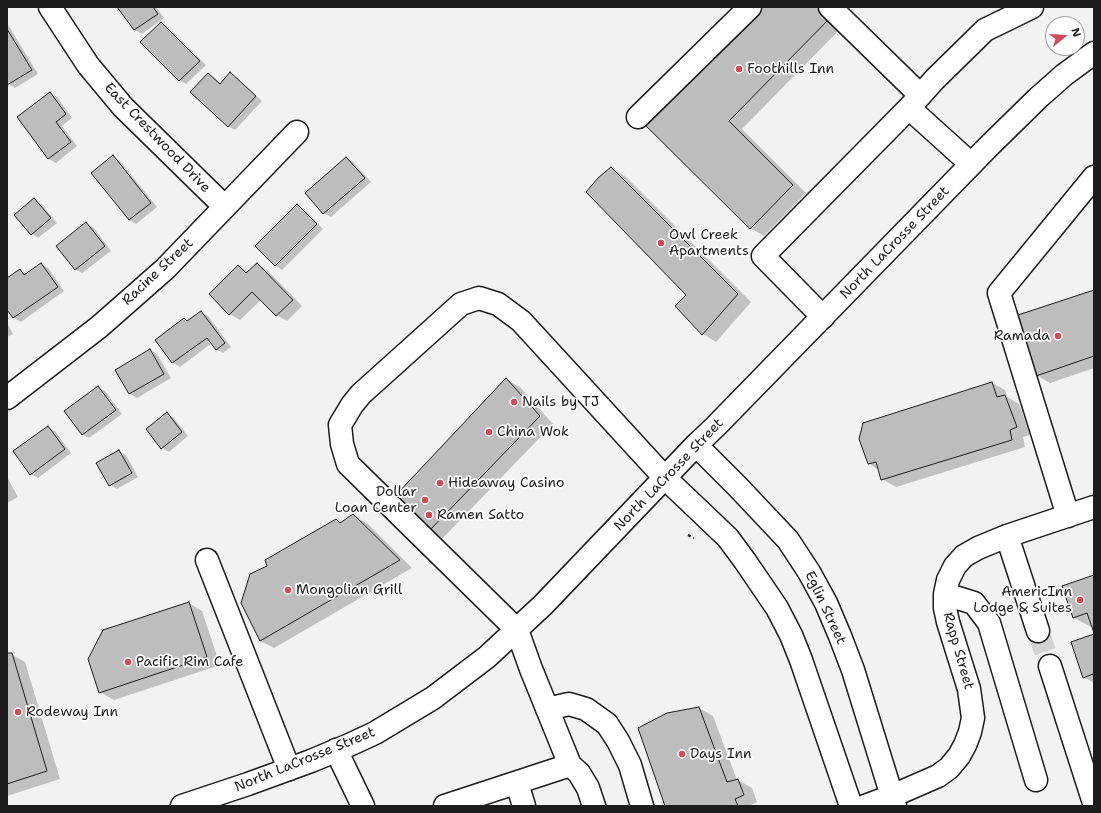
<!DOCTYPE html>
<style>
body{margin:0}
#map{position:relative;width:1101px;height:813px;overflow:hidden;background:#f2f2f2;font-family:"Shantell Sans",sans-serif}
canvas{display:block}
.frame{position:absolute;inset:0;border:8px solid #1c1c1c;pointer-events:none}
.north{position:absolute;left:1045px;top:16px;width:40px;height:40px;box-sizing:border-box;background:#fff;border:1px solid #a4a4a4;border-radius:50%;rotate:72deg;font-size:11px;font-weight:700;line-height:16px;text-align:center;color:#1c1c1c}
.north::after{content:'';display:block;margin:auto;width:14px;height:18px;background:#d1495b;clip-path:polygon(50% 0,100% 100%,50% 72%,0 100%)}
</style>
<div id="map">
<canvas width="1101" height="813"></canvas>
<div class="frame"></div>
<div class="north">N</div>
</div>
<script>
const g = document.querySelector('canvas').getContext('2d');
g.lineJoin = 'round';
function fill(path, color) { g.fillStyle = color; g.fill(path, 'evenodd'); }
const poly = rows => new Path2D(rows.map(r => 'M' + r).join(''));
function trace(path, color, width, dash) { g.strokeStyle = color; g.lineWidth = width; g.lineCap = dash ? 'butt' : 'round'; g.setLineDash(dash || []); g.stroke(path); }
function write(font, color, halo, rows, align = 'center') {
  g.font = font + ' "Shantell Sans",sans-serif'; g.lineWidth = 3.5; g.setLineDash([]); g.textBaseline = 'middle'; g.strokeStyle = halo; g.fillStyle = color; for (const [text, x, y, turn = 0] of rows) {
    g.save(); g.translate(x, y); g.rotate((+turn || 0) * Math.PI / 180); g.textAlign = isNaN(turn) ? turn : align; if (halo) g.strokeText(text, 0, 0); g.fillText(text, 0, 0); g.restore();
  }
}
fill(poly([
 [119,7,156,7,164,18,142,34,135,30],
 [826,7,844,25,742,129,806,193,764,236,750,228,645,124],
 [7,23,38,74,15,88,7,83],
 [161,23,168,27,206,65,186,84,179,80],
 [208,74,215,78,221,84,230,74,237,78,262,101,235,130,228,126],
 [50,93,57,97,72,118,62,126,77,146,56,163,49,159,18,117],
 [113,157,120,161,157,207,136,224,129,220],
 [347,158,353,162,371,182,331,217,324,213],
 [611,168,625,176,751,302,716,342,703,334,687,295],
 [34,200,41,204,57,223,38,238,32,234],
 [297,205,304,209,323,229,282,270,276,266,256,246],
 [86,223,93,227,111,251,82,273,75,269],
 [41,264,48,268,64,291,21,322,14,318,7,308,7,280,20,270,27,274],
 [257,264,267,270,302,306,287,321,276,315,261,300,240,320,230,314,210,294,238,266,249,272],
 [1094,291,1094,368,1050,383,1036,375],
 [201,312,208,316,231,347,223,353,216,349,212,343,180,367,173,363,156,340,184,319,188,321],
 [7,323,13,334,7,337],
 [150,350,157,354,171,378,137,398,130,394,116,370],
 [506,380,520,387,553,424,443,538,430,530],
 [992,383,1005,390,1007,397,1019,404,1030,435,1023,437,1025,447,896,487,882,479,879,470,868,463],
 [98,387,105,391,122,414,89,438,82,434],
 [167,414,173,417,188,436,169,452,162,448],
 [48,427,55,431,71,453,38,478,31,474],
 [119,451,126,455,138,477,117,489,110,485],
 [7,477,18,497,7,503],
 [353,516,367,523,412,568,274,648,260,641,268,566,336,520,342,523],
 [1094,576,1094,630,1093,628,1074,618,1063,587],
 [189,603,202,611,220,665,114,700,100,692],
 [1094,635,1094,683,1084,677],
 [7,654,11,654,25,662,60,779,7,796],
 [699,708,713,716,737,780,738,780,752,788,757,802,749,806,666,806]
]), '#0003');
const building = poly([
 [117,7,153,7,158,14,134,30,117,7],
 [758,7,822,7,831,17,729,121,793,185,750,229,644,124,758,7],
 [161,22,200,61,179,81,140,42,161,22],
 [7,29,32,70,7,85,7,29],
 [230,72,256,96,228,127,190,92,208,73,220,84,230,72],
 [50,92,66,114,56,122,71,142,48,159,17,117,50,92],
 [113,155,151,203,129,220,91,173,113,155],
 [346,157,365,178,323,214,305,193,346,157],
 [611,167,738,294,702,335,675,306,686,295,586,192,599,177,611,167],
 [34,198,51,218,31,235,14,215,34,198],
 [297,204,317,224,275,266,255,246,297,204],
 [86,222,105,246,75,270,56,246,86,222],
 [41,263,58,287,13,318,7,310,7,278,20,269,24,275,41,263],
 [257,263,293,300,276,316,252,292,229,315,209,294,238,265,246,273,257,263],
 [1094,290,1094,356,1036,376,1015,316,1094,290],
 [201,311,225,343,216,350,207,338,172,363,155,340,184,318,187,321,201,311],
 [150,349,164,374,129,394,115,370,150,349],
 [506,378,540,416,429,531,396,495,506,378],
 [992,382,997,397,1005,395,1017,427,1010,430,1012,440,881,480,876,462,868,464,859,439,863,423,992,382],
 [98,386,116,410,82,435,64,411,98,386],
 [167,412,182,432,161,449,146,429,167,412],
 [48,426,65,449,30,475,13,451,48,426],
 [119,450,132,473,109,486,96,463,119,450],
 [353,514,400,560,260,641,241,603,250,574,267,566,265,560,336,519,340,523,353,514],
 [1094,575,1094,633,1087,613,1073,618,1062,586,1094,575],
 [189,602,207,657,99,693,88,659,103,630,189,602],
 [1094,634,1094,678,1093,674,1083,678,1071,642,1094,634],
 [7,653,12,653,47,771,7,784,7,653],
 [699,707,727,782,738,779,744,795,735,799,738,806,665,806,638,728,667,713,699,707]
]);
fill(building, '#bdbdbd');
trace(building, '#1c1c1c', 1);
trace(poly([
 [1038,631,1050,666]
]), '#d2d2d2', 22, [22, 11]);
const minor = poly([
 [50,7,88,65,123,107,225,207],
 [830,7,920,95],
 [909,108,971,164],
 [638,117,750,7],
 [823,317,763,256,909,108,935,79,985,30,1032,7],
 [7,398,99,327,165,269,297,132],
 [696,445,738,487,788,540,809,572,826,603,840,636,853,670,895,806],
 [1068,516,999,293,1094,177],
 [1007,536,1038,631],
 [207,560,289,769],
 [945,594,974,603,989,623,1036,780],
 [1050,666,1094,803],
 [547,709,569,704,586,709,607,724,618,741,630,765,642,806],
 [336,750,363,806],
 [517,783,524,806],
 [445,806,570,765],
 [594,806,588,788,579,773,570,765,531,669,517,630,348,464,342,444,340,425,352,405,361,394,461,304,479,298,498,304,521,321,665,478,704,515,728,538,745,561,777,608,791,635,801,660,851,806],
 [865,806,892,796,938,776,949,768,959,756,965,745,970,732,973,718,969,689,948,622,945,608,945,594,948,580,955,566,964,556,978,548,1007,536,1094,507]
]);
const major = poly([
 [182,806,248,784,311,761,347,746,375,733,433,698,487,657,543,605,696,445,715,427,988,147,1038,98,1064,75,1094,53]
]);
trace(minor, '#1c1c1c', 25);
trace(major, '#1c1c1c', 25);
trace(poly([
 [688,535,694,538]
]), '#1c1c1c', 2.5, [3, 3]);
trace(minor, '#fff', 22);
trace(major, '#fff', 22);
for (const [x, y, r, color] of [
 [739,69,4,"#d1495b"],
 [661,243,4,"#d1495b"],
 [1058,336,4,"#d1495b"],
 [514,402,4,"#d1495b"],
 [489,432,4,"#d1495b"],
 [440,483,4,"#d1495b"],
 [425,500,4,"#d1495b"],
 [429,515,4,"#d1495b"],
 [288,590,4,"#d1495b"],
 [1080,600,4,"#d1495b"],
 [128,662,4,"#d1495b"],
 [18,712,4,"#d1495b"],
 [682,754,4,"#d1495b"]
]) { const dot = new Path2D(); dot.arc(x, y, r, 0, 2 * Math.PI); g.fillStyle = color; g.fill(dot); trace(dot, '#fff', 1.5); }
write('14px', '#1c1c1c', '#fff', [
 ["Foothills Inn",747,69],
 ["Owl Creek",669,235],
 ["Apartments",669,251],
 ["Ramada",1050,336,"right"],
 ["Nails by TJ",522,402],
 ["China Wok",497,432],
 ["Hideaway Casino",448,483],
 ["Dollar",417,492,"right"],
 ["Loan Center",417,508,"right"],
 ["Ramen Satto",437,515],
 ["Mongolian Grill",296,590],
 ["AmericInn",1072,592,"right"],
 ["Lodge & Suites",1072,608,"right"],
 ["Pacific Rim Cafe",136,662],
 ["Rodeway Inn",26,712],
 ["Days Inn",690,754]
], 'left');
write('14px', '#1c1c1c', '#fff', [
 ["East Crestwood Drive",157,138,46],
 ["North LaCrosse Street",895,243,-46],
 ["Racine Street",158,272,-43],
 ["North LaCrosse Street",669,475,-46],
 ["Eglin Street",825,608,65],
 ["Rapp Street",958,651,74],
 ["North LaCrosse Street",305,760,-22]
]);
</script>
